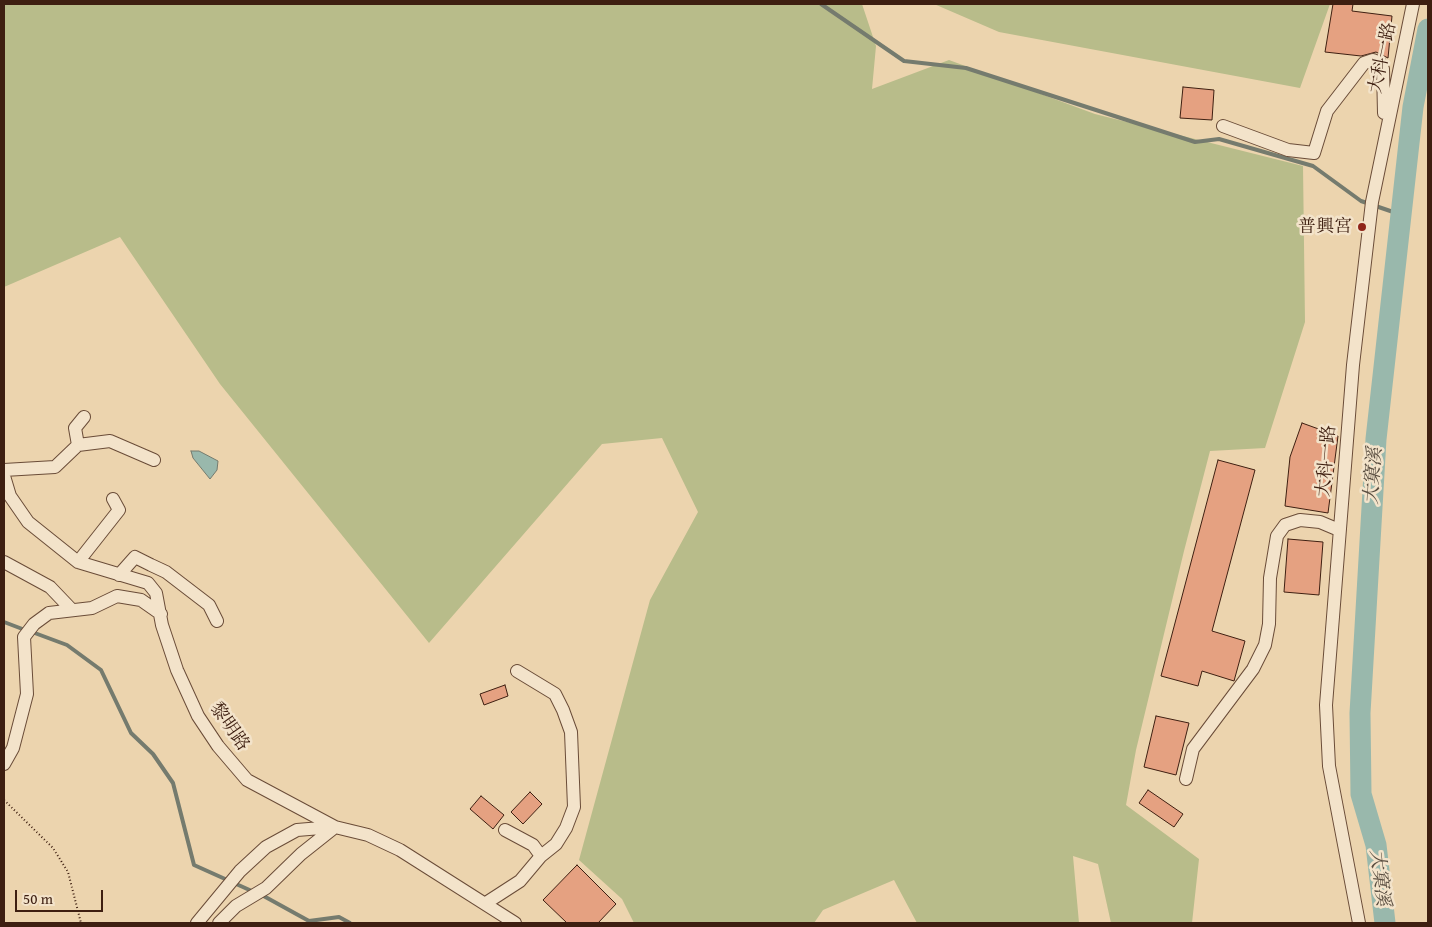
<!DOCTYPE html>
<meta charset="utf-8">
<style>
body{margin:0}
#map{position:relative;width:1432px;height:927px;overflow:hidden;background:#ecd4ae;font-family:"Gentium Book Plus",serif}
canvas{display:block}
.frame{position:absolute;inset:0;border:5px solid #3e1f11;pointer-events:none}
.scale{position:absolute;left:15px;top:890px;width:88px;height:22px;box-sizing:border-box;border:2px solid #3e1f11;border-top:0;padding-left:6px;font-size:15px;line-height:18px;white-space:nowrap;color:#3e1f11;-webkit-text-stroke:4px #f3e3ca;paint-order:stroke}
</style>
<div id="map">
<canvas width="1432" height="927"></canvas>
<div class="frame"></div>
<div class="scale">50 m</div>
</div>
<script>
const g = document.querySelector('canvas').getContext('2d');
g.lineJoin = 'round';
function fill(path, color) { g.fillStyle = color; g.fill(path, 'evenodd'); }
const poly = rows => new Path2D(rows.map(r => 'M' + r).join(''));
function trace(path, color, width, dash) { g.strokeStyle = color; g.lineWidth = width; g.lineCap = dash ? 'butt' : 'round'; g.setLineDash(dash || []); g.stroke(path); }
function write(font, color, halo, rows, align = 'center') {
  g.font = font + ' "Gentium Book Plus","Noto Serif TC",serif'; g.lineWidth = 5; g.setLineDash([]); g.textBaseline = 'middle'; g.strokeStyle = halo; g.fillStyle = color; for (const [text, x, y, turn = 0] of rows) {
    g.save(); g.translate(x, y); g.rotate((+turn || 0) * Math.PI / 180); g.textAlign = isNaN(turn) ? turn : align; if (halo) g.strokeText(text, 0, 0); g.fillText(text, 0, 0); g.restore();
  }
}
fill(poly([
 [4,4,862,4,876,46,872,89,949,60,1095,114,1303,166,1305,322,1265,448,1210,451,1184,551,1136,750,1126,805,1199,859,1192,923,1111,923,1098,864,1073,856,1079,923,917,923,894,880,823,910,814,923,634,923,622,899,579,860,650,600,698,512,662,438,602,444,429,643,220,384,120,237,4,287],
 [934,4,1330,4,1300,88,999,32]
]), '#b8bc8a');
const water = poly([
 [191,451,199,451,218,461,217,470,210,479,193,458,191,451]
]);
fill(water, '#99b8ac');
trace(water, '#757b6e', 1);
trace(poly([
 [821,4,904,61,966,68,1195,142,1219,139,1313,166,1361,201,1402,215],
 [4,622,25,630],
 [32,632,67,645,101,670,131,733,153,754,173,783,194,865,254,892],
 [260,894,309,921,339,917,350,923]
]), '#757b6e', 4);
trace(poly([
 [1385,923,1376,845,1361,794,1360,713,1376,439,1413,107,1428,29]
]), '#99b8ac', 21);
const building = poly([
 [1333,4,1353,4,1352,11,1392,16,1388,58,1376,52,1361,56,1325,52,1333,4],
 [1183,87,1214,90,1212,120,1180,118,1183,87],
 [1302,423,1338,436,1328,513,1285,506,1290,457,1302,423],
 [1218,460,1255,470,1212,631,1245,641,1234,681,1202,671,1198,686,1161,676,1218,460],
 [1288,539,1323,542,1319,595,1284,592,1288,539],
 [505,685,508,696,484,705,480,694,505,685],
 [1156,716,1189,723,1176,775,1144,767,1156,716],
 [1148,790,1183,814,1174,827,1139,803,1148,790],
 [530,792,542,804,523,824,511,812,530,792],
 [481,796,504,815,493,829,470,809,481,796],
 [577,865,616,904,598,923,567,923,543,900,577,865]
]);
fill(building, '#e5a181');
trace(building, '#3e1f11', 1);
const minor = poly([
 [1223,126,1288,150,1314,153,1327,111,1364,63,1373,60,1380,63,1383,69,1384,113],
 [78,445,75,428,84,417],
 [4,470,55,467,78,445,110,441,154,460],
 [4,476,10,496,28,522,78,562,148,583,156,593,162,625,177,670,198,716,218,746,247,780,335,827,368,835,400,850,515,923],
 [4,562,50,587,71,609],
 [78,562,119,510,113,499],
 [119,575,135,557,151,565,166,572,209,605,217,621],
 [4,764,13,748,27,694,24,637,34,624,49,613,92,608,117,596,141,600,161,614],
 [1186,779,1193,749,1253,669,1265,645,1269,624,1270,578,1277,536,1285,525,1300,520,1320,522,1339,530],
 [505,830,533,845,541,856],
 [486,903,520,881,541,856,556,844,566,828,574,807,571,732,563,710,555,694,517,671],
 [197,923,240,871,266,847,297,830,333,827],
 [219,923,236,906,266,888,301,854,335,827],
 [1359,923,1329,766,1326,705,1353,365,1372,202,1413,4]
]);
trace(minor, '#6a4c38', 14);
trace(poly([
 [4,800,53,848,68,872,81,923]
]), '#3e1f11', 2, [1, 2.5]);
trace(minor, '#f3e3ca', 12);
for (const [x, y, r, color] of [
 [1362,227,5,"#8f2418"]
]) { const dot = new Path2D(); dot.arc(x, y, r, 0, 2 * Math.PI); g.fillStyle = color; g.fill(dot); trace(dot, '#f3e3ca', 2); }
write('18px', '#3e1f11', '#f3e3ca', [
 ["大科一路",1383,58,-78],
 ["大科一路",1327,461,-85],
 ["黎明路",229,727,55]
]);
write('18px', '#3e1f11', '#f3e3ca', [
 ["普興宮",1352,227]
], 'right');
write('italic 19px', '#594d40', '#f3e3ca', [
 ["大窠溪",1374,476,-86],
 ["大窠溪",1379,878,83]
]);
</script>
